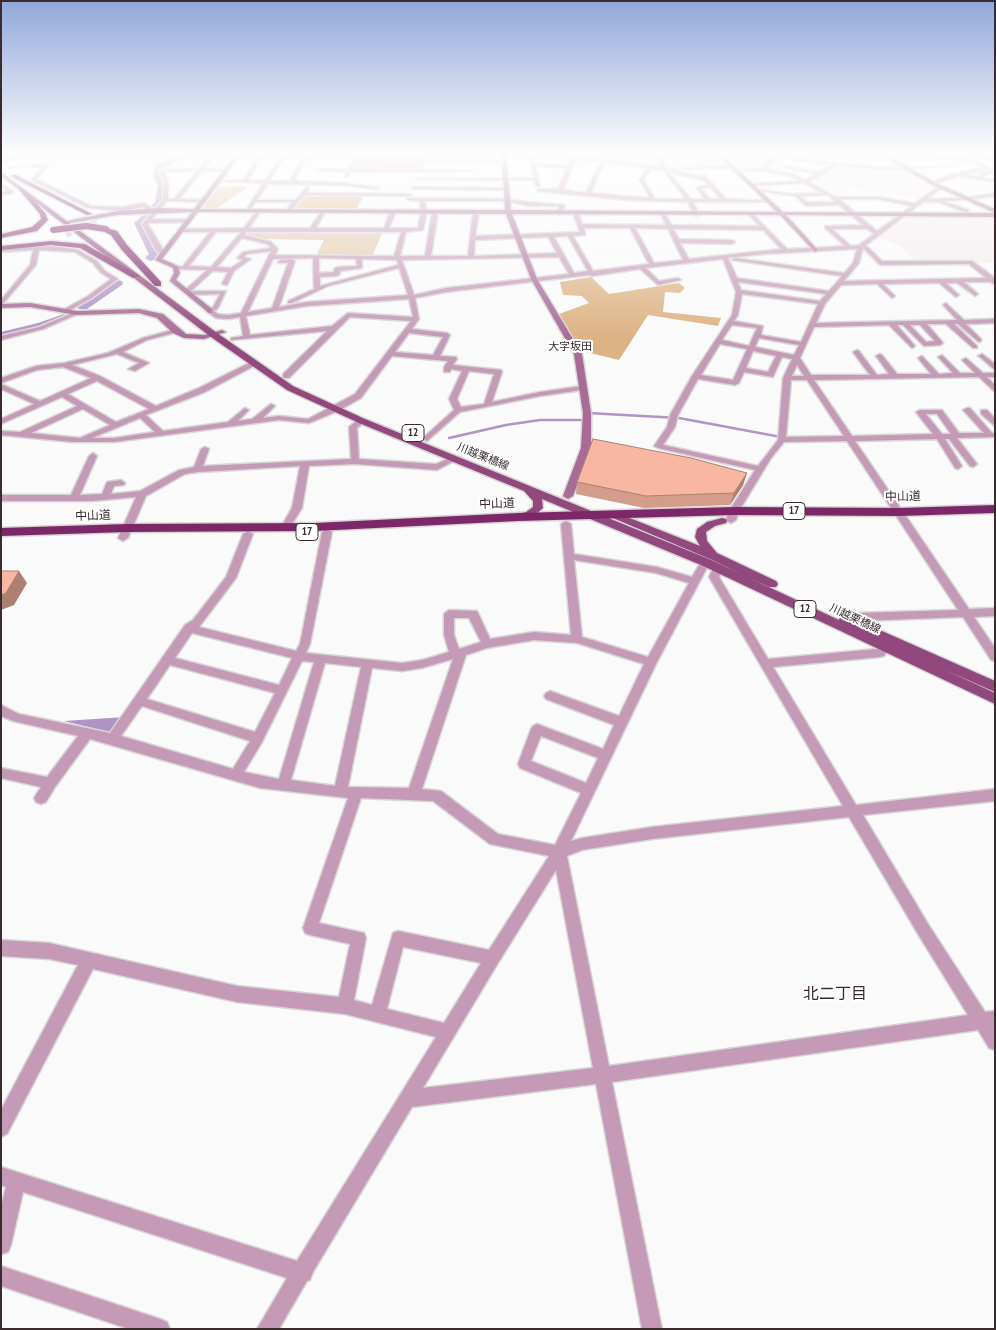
<!DOCTYPE html>
<meta charset="utf-8">
<style>
body{margin:0}
#map{position:relative;width:996px;height:1330px;overflow:hidden;background:#fafafa;font-family:"PT Sans Narrow",sans-serif}
canvas{display:block}
.frame{position:absolute;inset:0;border:2px solid #3a2c2e;pointer-events:none}
</style>
<div id="map">
<canvas width="996" height="1330"></canvas>
<div class="frame"></div>
</div>
<script>
const g = document.querySelector('canvas').getContext('2d');
g.lineJoin = 'round';
function fill(path, color) { g.fillStyle = color; g.fill(path, 'evenodd'); }
const poly = rows => new Path2D(rows.map(r => 'M' + r).join(''));
function trace(path, color, width, dash) { g.strokeStyle = color; g.lineWidth = width; g.lineCap = dash ? 'butt' : 'round'; g.setLineDash(dash || []); g.stroke(path); }
function write(font, color, halo, rows, align = 'center') {
  g.font = font + ' "PT Sans Narrow","Noto Sans JP",sans-serif'; g.lineWidth = 4; g.setLineDash([]); g.textBaseline = 'middle'; g.strokeStyle = halo; g.fillStyle = color; for (const [text, x, y, turn = 0] of rows) {
    g.save(); g.translate(x, y); g.rotate((+turn || 0) * Math.PI / 180); g.textAlign = isNaN(turn) ? turn : align; if (halo) g.strokeText(text, 0, 0); g.fillText(text, 0, 0); g.restore();
  }
}
fill(poly([
 [657,154,718,154,731,167,664,169],
 [724,154,792,154,793,157,780,154,765,162,762,169,740,170],
 [837,165,900,169,935,189,922,198,851,189,847,190,847,197,838,197,808,182],
 [995,216,995,262,976,263,972,260,915,261,901,247,878,237,905,217]
]), '#f5ebec');
fill(poly([
 [250,186,217,208,203,208,219,187],
 [245,230,383,231,372,257,316,256,324,240,256,239,241,236]
]), '#e1c3a3');
fill(poly([
 [358,154,431,154,422,170,350,170],
 [304,194,364,195,355,212,288,211],
 [591,277,609,294,679,283,685,288,680,293,665,292,663,312,721,318,718,326,648,315,619,360,582,351,559,314,589,303,582,296,563,295,560,282]
]), '#ddb283');
fill(poly([
 [125,717,112,733,64,721]
]), '#af94c8');
trace(poly([
 [588,413,679,418,781,437],
 [449,438,506,425,540,420,587,420]
]), '#af94c8', 2.5);
fill(poly([
 [183,154,195,154,162,169,161,175,166,186,163,203,158,209,152,209,151,207,155,202,158,186,153,175,154,168,158,163,183,154],
 [148,211,153,214,144,223,159,254,154,260,150,261,145,258,149,254,134,223,148,211],
 [118,280,122,281,123,283,122,285,87,309,79,309,77,307,79,305,118,280],
 [64,314,70,317,68,319,46,329,1,340,1,332,38,323,64,314]
]), '#af94c8');
trace(poly([
 [66,235,92,224,94,221,89,214]
]), '#d4d1d1', 6, [6, 3]);
const street = poly([
 [16,154,22,154,1,164,1,161,16,154],
 [211,154,216,154,204,169,227,169,229,171,202,171,179,199,203,200,205,202,167,201,152,219,188,219,190,222,149,223,148,224,165,253,160,254,155,249,142,224,163,200,164,182,160,174,162,170,199,169,211,154],
 [166,171,197,171,174,199,168,199,168,182,164,174,166,171],
 [261,154,333,156,331,158,307,158,295,178,297,181,343,183,379,188,377,189,343,185,268,184,257,200,296,200,307,187,309,188,307,193,410,194,412,195,410,196,305,195,290,212,285,211,293,202,255,202,249,212,245,212,263,183,217,181,243,180,258,158,235,157,261,154],
 [262,158,280,158,265,181,248,180,262,158],
 [284,158,303,158,291,178,292,181,269,181,284,158],
 [356,154,360,154,353,169,473,171,351,172,347,177,345,176,347,172,317,170,348,169,356,154],
 [528,154,532,154,534,163,568,166,571,158,549,154,563,154,661,167,655,154,659,154,666,168,702,177,701,175,705,175,726,199,770,201,768,202,693,202,699,214,696,216,693,214,688,202,626,200,537,191,539,189,558,189,567,168,535,166,540,186,538,187,536,186,534,180,416,179,534,178,528,154],
 [576,159,602,162,596,171,586,193,563,190,576,159],
 [606,163,647,168,639,179,650,198,591,193,600,171,606,163],
 [652,169,663,170,686,199,655,199,643,179,652,169],
 [668,172,705,181,708,185,696,187,705,199,691,199,668,172],
 [701,188,711,188,721,199,710,199,701,188],
 [791,154,815,161,887,168,951,166,887,170,837,165,809,182,835,197,878,197,915,203,940,186,942,188,927,199,965,198,995,193,995,196,965,200,943,201,969,210,967,213,938,202,923,202,866,245,882,261,972,261,995,278,995,284,990,282,964,282,977,293,978,294,975,296,957,283,946,283,959,295,956,297,939,283,883,284,895,296,892,298,877,284,841,285,825,304,816,323,957,320,943,305,946,303,964,320,995,319,995,323,966,324,981,339,981,341,979,342,958,324,954,324,977,346,977,348,973,348,946,324,927,324,943,343,940,345,924,346,903,325,897,325,915,346,912,348,889,325,814,327,800,358,811,375,870,375,853,352,857,350,859,351,877,375,889,374,876,356,880,354,882,355,897,374,931,374,918,358,922,356,939,374,953,373,938,357,942,355,960,373,975,373,962,360,966,358,983,373,995,373,995,377,987,377,995,385,995,392,979,377,814,380,852,436,933,434,916,412,920,410,942,410,959,433,984,433,963,410,967,408,970,408,992,433,995,433,995,437,957,438,977,464,973,467,970,466,949,439,945,439,962,466,958,469,955,468,937,439,855,441,969,609,995,608,995,616,974,617,995,648,995,661,991,660,963,617,860,621,857,626,849,626,848,623,849,620,853,614,857,613,958,610,847,441,784,442,771,458,739,511,736,520,731,523,726,520,729,511,755,470,658,448,654,446,667,427,670,415,692,376,732,315,736,292,723,259,646,268,659,281,678,278,681,280,658,285,640,269,592,276,589,275,446,292,415,298,419,319,412,329,447,333,450,335,440,356,456,357,457,359,453,365,501,370,502,372,492,402,540,392,582,386,586,388,582,390,540,396,460,412,427,441,423,439,424,437,454,410,449,399,462,371,451,369,450,372,444,372,444,367,448,361,392,356,361,398,338,411,309,423,279,420,114,442,73,442,1,435,1,431,20,432,77,406,62,397,1,424,1,419,34,404,1,389,1,384,40,401,91,378,63,367,37,370,1,383,1,378,36,366,64,363,108,353,143,338,176,329,178,330,178,332,147,340,123,352,149,363,135,371,128,369,139,363,117,354,72,365,100,376,156,406,199,388,253,361,257,363,256,365,205,392,146,415,163,431,228,422,245,408,249,410,238,421,252,419,271,404,275,406,263,418,279,416,308,419,355,394,411,321,350,317,289,378,283,378,283,374,327,331,231,340,231,338,243,336,240,317,228,319,216,318,206,311,213,307,220,294,189,295,184,291,207,270,176,269,173,267,183,266,210,232,180,232,178,229,244,228,258,209,261,211,249,228,310,228,323,209,326,211,316,228,384,228,390,212,393,210,396,212,389,228,418,228,421,212,420,201,408,200,406,198,507,199,528,202,565,205,562,213,559,215,556,213,559,206,528,206,507,201,425,201,427,212,423,230,406,232,400,256,425,256,432,212,435,210,438,212,431,256,468,256,473,212,476,210,479,212,475,236,580,232,573,213,576,211,579,213,582,224,666,225,660,213,663,211,672,225,760,226,748,214,751,212,787,249,845,246,825,228,825,226,863,225,839,205,806,206,795,196,754,190,756,189,790,194,823,193,804,183,750,186,748,184,799,181,790,176,764,171,733,171,764,169,764,163,778,155,792,156,791,154],
 [781,157,815,163,831,165,818,172,785,166,783,167,815,174,805,180,793,174,768,169,768,165,781,157],
 [828,195,835,202,807,202,800,196,828,195],
 [839,199,878,199,912,206,877,231,839,199],
 [584,228,630,228,649,264,593,271,573,236,585,235,584,228],
 [635,228,668,229,683,260,654,263,635,228],
 [673,229,763,230,781,249,689,259,680,243,732,244,735,242,732,240,679,239,673,229],
 [832,229,867,229,874,234,859,245,851,246,832,229],
 [216,232,241,232,211,267,189,266,216,232],
 [247,232,401,232,394,256,380,256,275,255,278,249,271,242,244,235,247,232],
 [568,236,588,271,574,273,554,237,568,236],
 [548,237,557,253,474,256,475,240,548,237],
 [242,238,267,244,271,248,243,252,237,258,243,260,231,268,217,267,242,238],
 [863,248,880,265,969,264,986,278,844,281,859,263,863,248],
 [857,249,853,263,844,273,735,258,732,260,842,276,829,291,737,278,728,258,764,254,857,249],
 [271,251,241,313,228,315,218,314,214,311,218,308,226,291,191,291,213,271,228,272,222,284,227,285,234,271,251,259,244,257,247,254,271,251],
 [559,257,569,274,446,288,414,295,402,260,559,257],
 [313,258,314,289,288,301,288,303,292,303,328,286,399,268,408,295,307,302,279,307,295,261,292,259,280,260,278,263,288,263,272,308,248,312,273,259,313,258],
 [319,258,356,259,357,266,337,267,334,269,334,272,319,273,319,258],
 [362,259,397,260,398,265,320,286,320,277,337,276,340,274,340,271,362,268,362,259],
 [738,282,826,294,820,301,741,290,738,282],
 [742,294,818,304,801,342,761,335,763,326,734,321,738,315,742,294],
 [409,299,413,317,348,313,332,326,250,335,246,316,307,306,409,299],
 [732,325,757,328,749,346,722,340,732,325],
 [910,325,920,325,935,341,926,342,910,325],
 [409,333,443,337,433,355,395,352,409,333],
 [759,338,799,345,794,355,755,347,759,338],
 [720,344,747,349,733,380,701,375,720,344],
 [753,351,776,356,768,372,746,368,753,351],
 [782,357,792,359,783,378,778,440,758,466,663,445,675,427,678,415,698,379,735,385,739,383,744,372,773,377,782,357],
 [797,365,804,376,792,376,797,365],
 [469,371,494,374,484,404,461,407,457,399,469,371],
 [791,380,807,380,844,436,786,437,791,380],
 [97,381,149,409,116,422,68,394,97,381],
 [83,409,110,425,80,438,31,433,83,409],
 [926,414,937,414,951,434,942,434,926,414],
 [140,418,155,432,114,438,92,438,140,418],
 [908,154,972,159,991,168,965,175,978,177,982,172,995,170,995,172,986,174,982,178,995,180,995,182,958,176,932,185,932,183,946,176,984,167,969,161,910,156,908,154],
 [972,154,995,159,995,161,967,155,972,154],
 [429,161,504,161,506,162,427,163,429,161],
 [49,165,36,179,91,206,122,207,144,203,151,207,146,213,143,211,145,208,143,207,122,211,88,208,31,180,43,167,9,167,49,165],
 [733,166,731,168,678,169,680,168,733,166],
 [1,184,13,191,13,193,1,195,1,192,7,191,1,187,1,184],
 [414,187,506,188,508,189,506,190,412,189,414,187],
 [54,246,78,250,97,261,105,271,118,279,92,298,67,312,63,312,63,310,88,296,111,279,101,273,93,263,75,252,39,250,36,265,1,306,1,300,30,265,33,250,1,252,1,248,54,246],
 [75,312,80,313,43,329,1,340,1,336,39,327,75,312],
 [982,354,995,364,995,370,980,357,978,356,982,354],
 [981,410,987,410,995,419,995,426,981,414,981,410],
 [359,419,366,421,357,428,359,459,436,464,454,456,458,459,437,470,355,464,309,466,302,508,289,529,286,530,281,527,292,508,300,466,198,472,185,474,146,496,128,538,123,541,118,538,136,497,92,501,1,501,1,495,71,495,89,456,93,453,97,456,80,495,102,494,107,482,121,480,125,483,124,485,114,486,111,494,140,491,179,470,194,467,201,449,205,447,209,449,203,466,351,459,349,427,359,419],
 [566,521,571,524,574,554,657,567,692,577,702,560,705,559,710,562,657,662,571,841,582,838,652,827,843,806,709,577,714,566,718,565,723,568,719,577,768,659,877,649,880,644,888,644,890,647,884,656,880,657,773,667,856,805,995,789,995,801,863,815,928,924,985,1012,995,1011,995,1050,989,1048,978,1030,612,1082,662,1329,642,1329,596,1084,412,1107,313,1272,310,1280,307,1281,279,1329,257,1329,287,1278,23,1192,11,1245,8,1252,1,1254,1,1207,6,1187,1,1185,1,1167,297,1261,436,1037,345,1014,237,1002,93,969,7,1134,1,1137,1,1110,78,965,49,959,1,956,1,940,49,943,237,986,339,997,350,944,310,935,305,933,303,928,348,798,260,788,90,739,55,787,46,802,41,804,36,802,34,798,41,787,1,778,1,768,47,777,78,736,13,721,1,716,1,705,19,714,110,733,185,625,193,620,226,577,243,534,248,531,253,534,236,578,199,627,296,651,300,644,322,532,327,529,332,532,310,644,306,653,402,663,422,660,449,652,444,635,444,614,449,610,477,611,490,639,534,632,571,635,561,524,566,521],
 [574,560,656,573,689,583,648,657,582,637,574,560],
 [454,618,469,618,481,642,459,649,454,635,454,618],
 [192,633,292,658,279,685,175,658,192,633],
 [534,640,577,643,644,664,619,716,550,691,546,693,544,696,546,699,614,725,603,749,537,724,533,726,531,729,518,764,520,768,581,793,555,845,498,834,441,791,422,789,466,655,487,648,534,640],
 [453,659,409,788,348,787,372,668,402,671,422,668,453,659],
 [302,661,314,662,279,779,244,772,262,742,302,661],
 [325,663,361,667,335,786,291,780,325,663],
 [170,665,275,693,255,732,147,699,170,665],
 [142,706,250,741,233,769,121,736,142,706],
 [541,736,598,758,586,783,531,761,541,736],
 [361,798,433,801,490,844,549,856,489,950,398,931,393,933,372,1005,354,1000,366,938,364,933,319,923,361,798],
 [849,817,918,934,968,1015,609,1066,567,856,582,850,652,839,849,817],
 [556,870,593,1068,423,1088,498,963,556,870],
 [403,947,481,963,444,1023,387,1009,403,947],
 [1,1266,160,1319,167,1322,170,1329,129,1329,1,1286,1,1266]
]);
const secondary = poly([
 [236,154,241,154,200,209,505,210,502,154,506,154,511,210,777,212,716,154,721,154,783,212,995,213,995,217,786,215,817,249,817,251,815,252,780,215,512,214,537,279,582,354,591,413,591,448,573,496,568,499,563,496,581,448,583,413,574,354,531,279,506,214,198,212,162,259,178,266,180,273,176,280,212,309,212,313,209,313,170,281,174,273,173,268,155,260,192,212,117,215,65,224,62,222,117,211,158,208,194,209,236,154],
 [879,154,885,154,936,183,995,209,995,213,932,185,879,154],
 [30,303,77,311,139,309,163,314,186,334,204,335,222,330,226,332,204,339,184,338,173,333,157,318,139,313,77,315,30,307,1,308,1,304,30,303]
]);
const primary = poly([
 [1,172,217,333,293,386,365,419,709,559,839,620,840,616,848,616,995,681,995,692,943,669,995,693,995,704,701,565,542,499,543,508,534,516,514,519,513,517,514,515,526,512,533,507,533,501,524,491,359,423,287,390,211,337,1,176,1,172],
 [617,513,700,546,695,537,697,529,707,522,722,518,726,519,727,521,726,523,715,526,706,532,707,541,717,553,776,581,778,584,776,587,768,587,710,559,613,518,612,516,617,513]
]);
const highway = poly([
 [12,175,16,175,92,214,87,215,12,177,12,175],
 [20,189,24,189,45,213,48,220,37,231,1,238,1,234,32,227,41,219,40,214,20,191,20,189],
 [103,227,117,231,127,245,161,282,161,286,155,286,121,249,111,235,103,231,103,227],
 [51,241,85,244,140,276,133,278,80,248,51,245,1,250,1,246,51,241],
 [995,505,995,513,899,516,734,515,518,521,315,531,127,532,1,536,1,528,127,524,315,523,518,513,734,507,899,508,995,505]
]);
trace(street, '#d7d5d5', 3);
trace(secondary, '#d7d5d5', 3);
trace(primary, '#d7d5d5', 3);
trace(highway, '#d7d5d5', 3);
fill(street, '#c49ab6');
fill(secondary, '#a76b95');
fill(primary, '#91487d');
fill(highway, '#7c2768');
const highwayBridge = poly([
 [53,230,86,226,106,229]
]);
trace(highwayBridge, '#d7d5d5', 8, []);
trace(highwayBridge, '#7c2768', 6);
fill(poly([
 [747,473,743,485,730,505,644,508,576,494,577,482]
]), '#d49d8b');
fill(poly([
 [747,473,743,485,730,505,734,493],
 [19,571,27,583,14,605,1,610,1,595]
]), '#ad8071');
const building = poly([
 [593,439,691,458,747,473,734,493,646,496,577,482,593,439],
 [1,571,19,571,6,593,1,595,1,571]
]);
fill(building, '#f7b7a2');
trace(building, '#ad8071', 1);
const sky = g.createLinearGradient(0, 0, 0, 340);
sky.addColorStop(0, '#91a7db');
sky.addColorStop(0.45, '#fdfdfd');
sky.addColorStop(1, '#fdfdfd00');
g.fillStyle = sky;
g.fillRect(0, 0, 996, 340);
write('11px', '#3a2c2e', '#fff', [
 ["大字坂田",570,347]
]);
for (const [x, y, w] of [
 [413,433,22],
 [794,511,22],
 [307,532,22],
 [805,609,22]
]) { const box = new Path2D(); box.roundRect(x - w / 2, y - 8.5, w, 17, 4); g.fillStyle = '#fff'; g.fill(box); trace(box, '#3a2c2e', 1); }
write('bold 11px', '#3a2c2e', null, [
 ["12",413,433],
 ["17",794,511],
 ["17",307,532],
 ["12",805,609]
]);
write('11px', '#3a2c2e', '#fff', [
 ["川越栗橋線",483,457,22],
 ["川越栗橋線",855,619,25]
]);
write('12px', '#3a2c2e', '#fff', [
 ["中山道",903,497,-1],
 ["中山道",497,504,-2],
 ["中山道",93,516,-2]
]);
write('16px', '#3a2c2e', '#fff', [
 ["北二丁目",835,994]
]);
</script>
